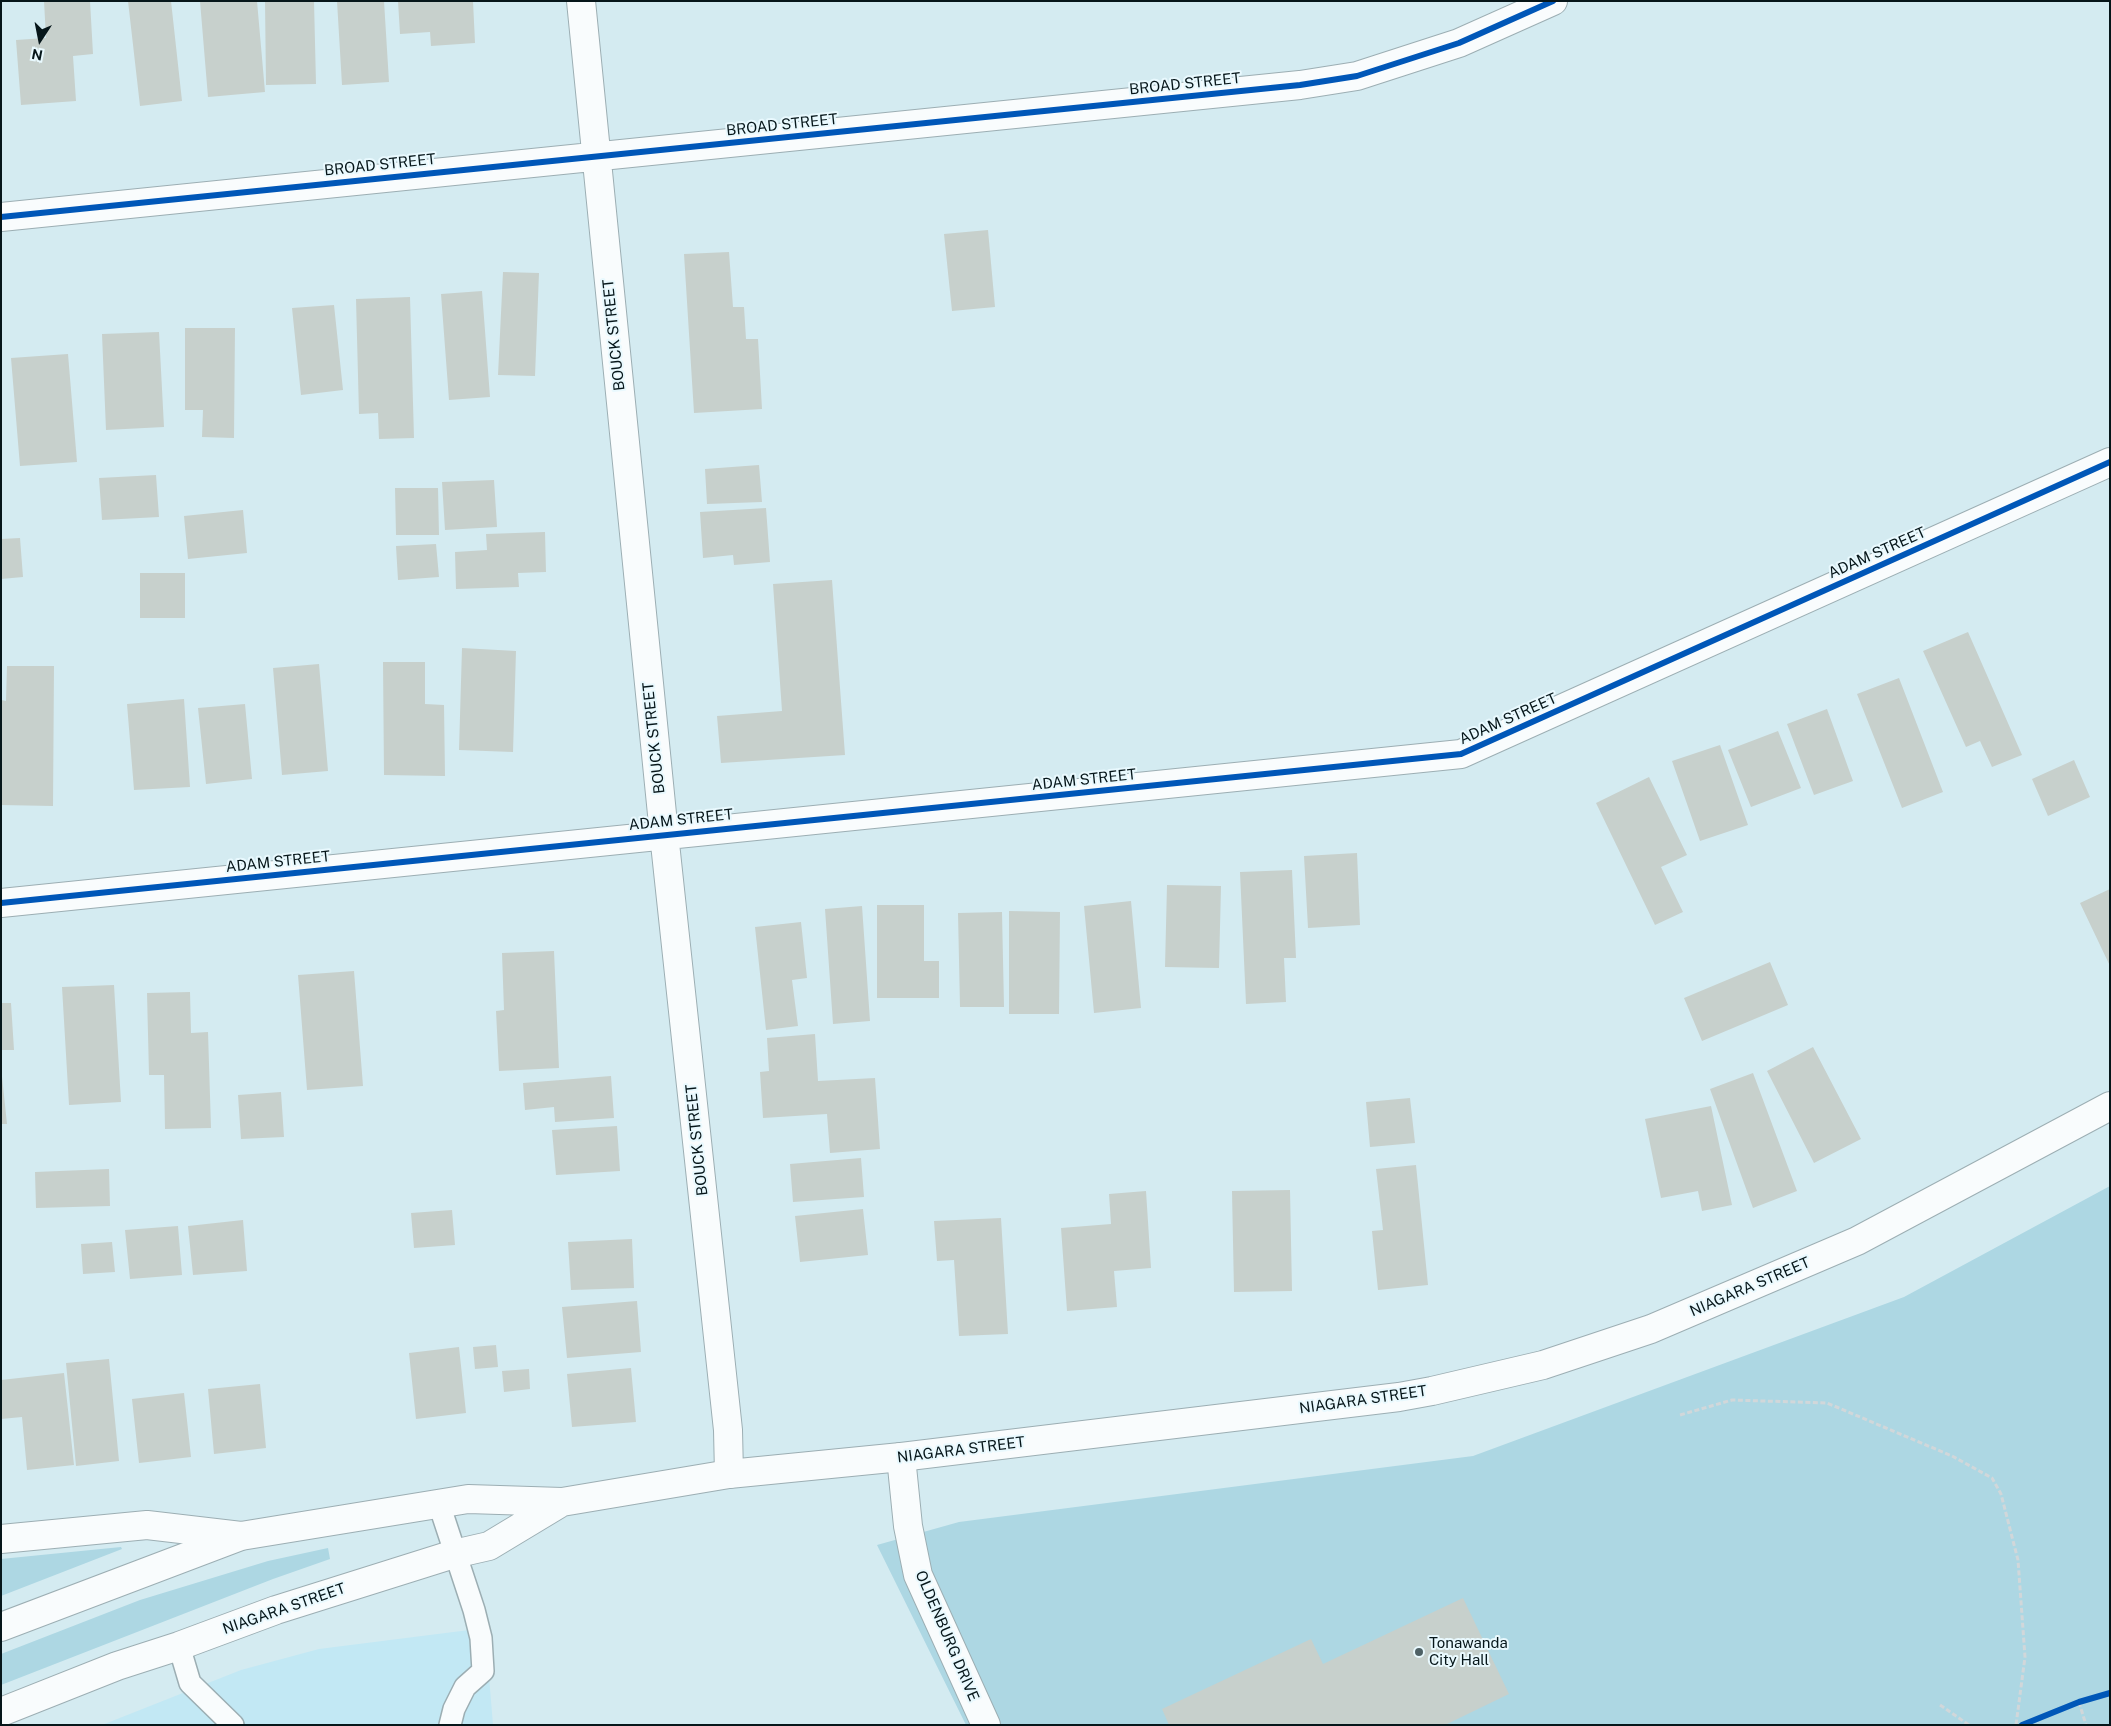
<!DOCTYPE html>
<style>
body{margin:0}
#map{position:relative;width:2111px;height:1726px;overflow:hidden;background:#d4ebf1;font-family:"Public Sans",sans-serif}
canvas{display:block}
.frame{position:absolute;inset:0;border:2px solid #06161a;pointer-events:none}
.north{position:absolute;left:15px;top:15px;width:50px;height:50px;-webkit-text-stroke:4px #e9f9fe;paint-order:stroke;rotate:191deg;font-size:14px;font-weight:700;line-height:20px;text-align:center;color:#06161a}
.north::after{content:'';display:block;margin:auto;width:18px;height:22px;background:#06161a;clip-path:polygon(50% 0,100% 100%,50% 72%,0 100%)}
</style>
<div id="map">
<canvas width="2111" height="1726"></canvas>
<div class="frame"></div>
<div class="north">N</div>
</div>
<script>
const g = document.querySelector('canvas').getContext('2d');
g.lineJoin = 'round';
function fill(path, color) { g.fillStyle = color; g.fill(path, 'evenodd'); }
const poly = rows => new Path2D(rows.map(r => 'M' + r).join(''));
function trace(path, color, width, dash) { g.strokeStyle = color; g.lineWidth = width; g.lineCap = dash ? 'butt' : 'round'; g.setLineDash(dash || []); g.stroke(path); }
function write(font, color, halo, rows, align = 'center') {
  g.font = font + ' "Public Sans",sans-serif'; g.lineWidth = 4; g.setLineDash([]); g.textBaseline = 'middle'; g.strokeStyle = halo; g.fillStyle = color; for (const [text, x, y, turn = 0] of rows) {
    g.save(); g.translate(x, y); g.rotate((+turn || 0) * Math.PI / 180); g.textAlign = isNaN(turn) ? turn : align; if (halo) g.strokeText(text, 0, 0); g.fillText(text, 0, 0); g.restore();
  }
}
fill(poly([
 [485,1628,493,1725,102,1725,241,1670,319,1649]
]), '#c2e8f4');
fill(poly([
 [2110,1186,2110,1725,966,1725,877,1545,959,1522,1473,1456,1904,1297],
 [121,1547,122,1549,1,1596,1,1559],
 [328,1548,330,1559,273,1579,1,1685,1,1654,140,1600,268,1561]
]), '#add7e3');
fill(poly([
 [44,1,90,1,93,54,73,56,76,101,21,105,16,40,46,38],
 [128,1,171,1,182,101,140,106],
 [200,1,257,1,265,92,208,97],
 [265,1,314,1,316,84,266,85],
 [337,1,384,1,389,82,342,85],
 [398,1,473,1,475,43,431,46,430,32,400,34],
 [988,230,995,307,952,311,944,234],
 [729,252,733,307,744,307,746,339,758,339,762,409,694,413,684,254],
 [503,272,539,273,535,376,498,375],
 [482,291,490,397,449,400,441,294],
 [410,297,414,438,379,439,378,413,359,414,356,299],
 [334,305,343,390,301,395,292,308],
 [185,328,235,328,234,438,202,437,203,410,185,410],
 [159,332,164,427,106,430,102,334],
 [68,354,77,462,20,466,11,358],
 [759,465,762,502,707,504,705,469],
 [156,475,159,517,102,520,99,478],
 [494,480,497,527,445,530,442,482],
 [395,488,438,488,439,535,396,535],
 [766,508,770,562,734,565,733,555,703,558,700,512],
 [243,510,247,553,188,559,184,516],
 [545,532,546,572,518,573,519,587,456,589,455,552,487,550,486,534],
 [20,538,23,577,1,579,1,539],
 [436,544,439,577,398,580,396,546],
 [140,573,185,573,185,618,140,618],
 [832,580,845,755,721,763,717,716,782,711,773,584],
 [1968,632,2022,755,1992,767,1980,741,1966,747,1923,651],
 [462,648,516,651,513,752,459,750],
 [383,662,425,662,425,704,444,705,445,776,384,775],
 [319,664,328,771,282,775,273,668],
 [7,666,54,666,53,806,1,805,1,700,6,701],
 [1899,678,1943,792,1902,808,1857,694],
 [184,699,190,787,134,790,127,704],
 [245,704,252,779,206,784,198,708],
 [1827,709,1853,781,1814,795,1787,724],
 [1778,731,1801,788,1751,807,1728,750],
 [1720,745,1748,825,1700,841,1672,761],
 [2074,760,2090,797,2048,816,2032,779],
 [1649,777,1687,855,1661,867,1683,912,1655,925,1596,803],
 [1357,853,1360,925,1308,928,1304,856],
 [1292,870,1296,958,1284,958,1286,1002,1246,1004,1240,872],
 [1167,885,1221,886,1219,968,1165,967],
 [2110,889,2110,966,2080,903],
 [1131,901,1141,1008,1094,1013,1084,906],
 [877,905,924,905,924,961,939,961,939,998,877,998],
 [862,906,870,1021,833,1024,825,909],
 [1009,911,1060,912,1059,1014,1009,1014],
 [1002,912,1004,1007,960,1007,958,913],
 [801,922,807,978,792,980,798,1026,766,1030,755,927],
 [554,951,559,1068,499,1071,496,1011,504,1010,502,953],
 [1770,962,1788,1005,1702,1041,1684,998],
 [354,971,363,1086,307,1090,298,975],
 [114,985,121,1102,69,1105,62,987],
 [190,992,191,1033,208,1032,211,1128,165,1129,164,1075,149,1075,147,993],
 [1,1003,11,1003,14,1050,1,1050],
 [815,1034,818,1081,875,1078,880,1149,830,1153,827,1114,763,1118,760,1072,769,1071,767,1038],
 [1813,1047,1861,1139,1814,1163,1767,1071],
 [1,1067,7,1124,1,1124],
 [1753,1073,1797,1191,1753,1208,1710,1089],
 [611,1076,614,1118,555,1122,554,1107,525,1110,523,1083],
 [281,1092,284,1137,241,1139,238,1095],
 [1410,1098,1415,1143,1370,1147,1366,1102],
 [1711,1106,1732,1205,1702,1211,1698,1191,1661,1198,1645,1119],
 [617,1126,620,1171,556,1175,552,1130],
 [861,1158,864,1197,793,1202,790,1164],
 [1416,1165,1428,1285,1378,1290,1372,1231,1383,1230,1376,1169],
 [109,1169,110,1206,36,1208,35,1172],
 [1290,1190,1292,1291,1234,1292,1232,1191],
 [1146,1191,1151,1268,1114,1271,1117,1307,1067,1311,1061,1228,1111,1224,1109,1194],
 [863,1209,868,1255,800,1262,795,1216],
 [452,1210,455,1245,414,1248,411,1213],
 [1001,1218,1008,1334,959,1336,954,1260,937,1261,934,1221],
 [243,1220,247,1271,193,1275,188,1226],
 [178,1226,182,1275,130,1279,125,1230],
 [632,1239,634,1288,571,1290,568,1242],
 [112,1242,115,1272,83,1274,81,1244],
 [637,1301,641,1352,567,1358,562,1307],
 [496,1345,498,1367,475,1369,473,1347],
 [459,1347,466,1413,416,1419,409,1353],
 [109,1359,119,1461,76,1466,66,1363],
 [631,1368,636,1422,572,1427,567,1374],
 [529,1369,530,1389,504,1392,502,1371],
 [64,1373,74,1465,27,1470,22,1417,1,1419,1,1380],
 [260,1384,266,1448,214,1454,208,1389],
 [184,1393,191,1457,139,1463,132,1399],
 [1463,1598,1509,1694,1445,1725,1169,1725,1162,1709,1311,1639,1323,1664]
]), '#c7d0cc');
const service = poly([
 [439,1504,474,1610,481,1638,483,1671,465,1687,454,1709,450,1725],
 [179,1646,190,1683,233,1725]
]);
const minor = poly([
 [581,1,664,834,728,1430,729,1474],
 [1,217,1300,85,1357,76,1459,43,1553,1],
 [1,903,1461,754,2110,462],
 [901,1457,908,1526,918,1575,986,1725],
 [1,1539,147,1525,241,1536]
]);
const secondary = poly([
 [1,1627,241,1536,468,1499,562,1502,729,1474,901,1457,1399,1397,1432,1391,1543,1365,1651,1329,1857,1241,2110,1106],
 [1,1712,117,1666,179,1646,276,1610,454,1554,489,1546,562,1502]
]);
trace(service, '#9caeb3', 24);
trace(minor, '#9caeb3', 30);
trace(secondary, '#9caeb3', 30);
trace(poly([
 [1680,1415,1732,1400,1827,1403,1952,1456,1992,1478,2001,1494,2018,1560,2025,1657,2016,1725],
 [2079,1702,2086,1725],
 [1940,1705,1969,1725]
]), '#d1d7da', 3, [5, 2.5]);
trace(service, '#f9fcfd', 21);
trace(minor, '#f9fcfd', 28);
trace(secondary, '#f9fcfd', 28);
trace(poly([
 [1,217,1300,85,1357,76,1459,43,1553,1],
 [1,903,1461,754,2110,462],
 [2022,1725,2079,1702,2110,1693]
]), '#0057b8', 6);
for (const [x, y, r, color] of [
 [1419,1652,5,"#4e6165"]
]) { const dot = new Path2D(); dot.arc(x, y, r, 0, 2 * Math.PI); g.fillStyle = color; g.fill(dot); trace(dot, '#e9f9fe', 2); }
write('15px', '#06161a', '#e9f9fe', [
 ["BROAD STREET",1185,84,-6],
 ["BROAD STREET",782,125,-6],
 ["BROAD STREET",380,165,-6],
 ["BOUCK STREET",614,335,-96],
 ["ADAM STREET",1877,553,-24],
 ["ADAM STREET",1508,719,-24],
 ["BOUCK STREET",654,738,-96],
 ["ADAM STREET",1084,780,-6],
 ["ADAM STREET",681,820,-6],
 ["ADAM STREET",278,862,-6],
 ["BOUCK STREET",697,1140,-96],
 ["NIAGARA STREET",1750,1287,-23],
 ["NIAGARA STREET",1363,1400,-8],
 ["NIAGARA STREET",961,1450,-7],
 ["NIAGARA STREET",284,1609,-19],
 ["OLDENBURG DRIVE",947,1636,67]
]);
write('15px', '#06161a', '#e9f9fe', [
 ["Tonawanda",1429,1643],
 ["City Hall",1429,1660]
], 'left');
</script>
